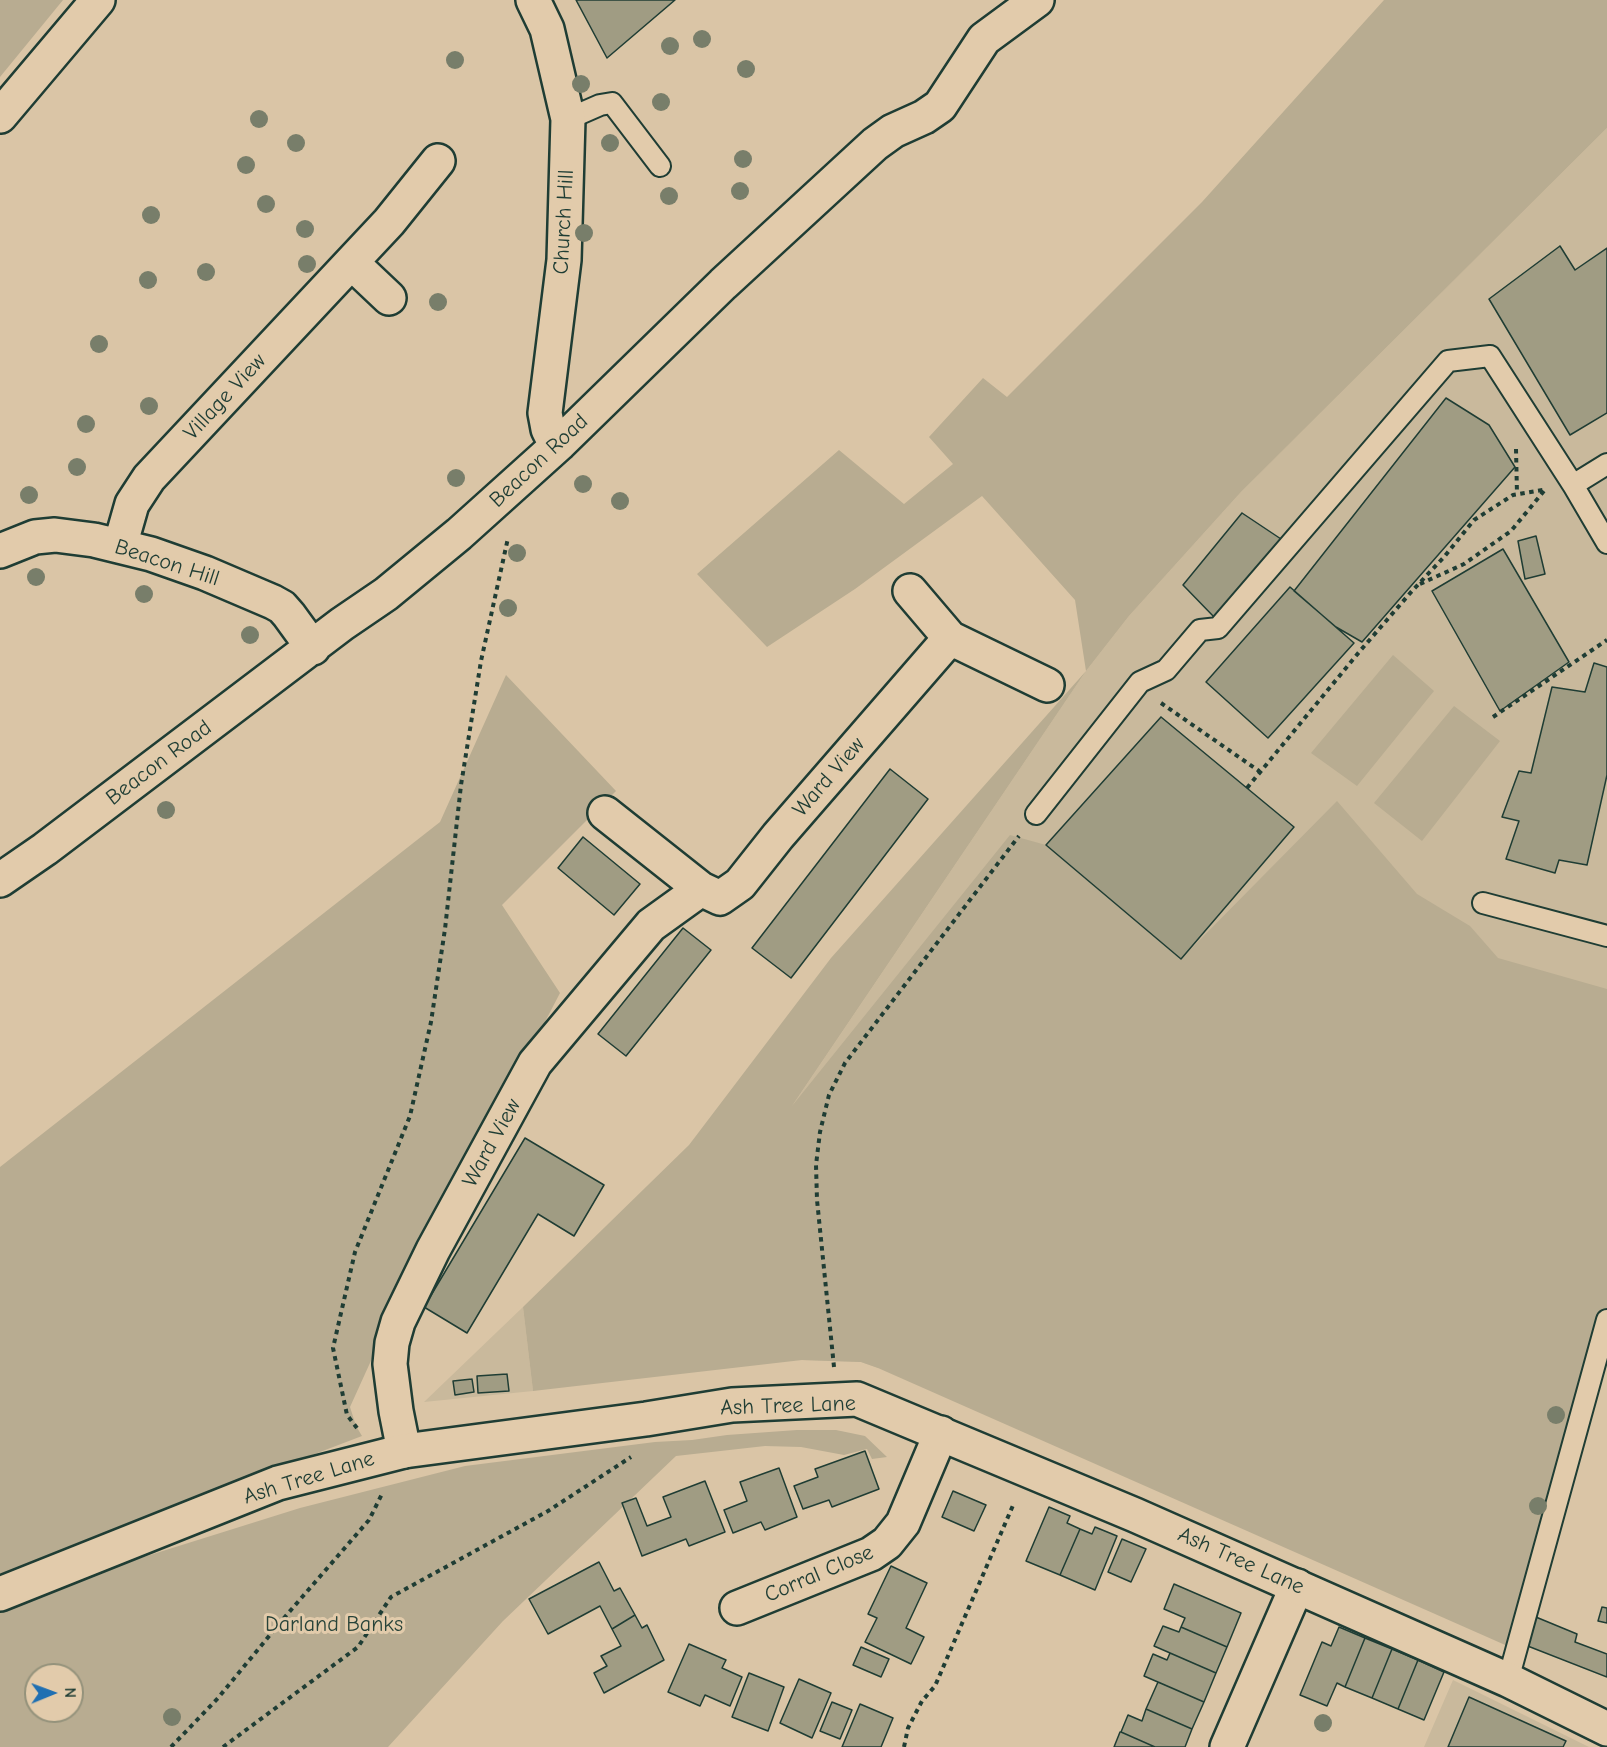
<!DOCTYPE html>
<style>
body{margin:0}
#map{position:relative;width:1607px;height:1747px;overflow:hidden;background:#dac5a6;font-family:"Comic Neue",sans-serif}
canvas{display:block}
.north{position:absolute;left:24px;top:1663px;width:60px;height:60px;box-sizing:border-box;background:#e2cbab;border:2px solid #94927b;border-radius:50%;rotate:89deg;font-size:16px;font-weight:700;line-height:24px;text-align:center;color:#1f3d34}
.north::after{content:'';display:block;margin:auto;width:21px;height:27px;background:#1f6fb2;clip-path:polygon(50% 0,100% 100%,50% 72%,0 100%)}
</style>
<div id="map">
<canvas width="1607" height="1747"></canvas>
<div class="north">N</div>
</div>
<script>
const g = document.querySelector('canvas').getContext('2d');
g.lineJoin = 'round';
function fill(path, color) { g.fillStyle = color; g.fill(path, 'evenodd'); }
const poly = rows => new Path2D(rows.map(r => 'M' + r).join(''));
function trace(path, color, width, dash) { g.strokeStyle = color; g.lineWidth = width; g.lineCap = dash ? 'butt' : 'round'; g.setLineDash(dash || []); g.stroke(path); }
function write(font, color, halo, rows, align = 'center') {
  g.font = font + ' "Comic Neue",sans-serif'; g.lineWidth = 6; g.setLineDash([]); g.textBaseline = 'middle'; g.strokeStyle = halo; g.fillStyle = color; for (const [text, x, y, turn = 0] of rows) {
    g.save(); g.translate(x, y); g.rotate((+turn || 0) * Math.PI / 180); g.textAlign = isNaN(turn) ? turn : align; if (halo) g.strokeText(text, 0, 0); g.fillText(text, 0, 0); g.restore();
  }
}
fill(poly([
 [1607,128,1607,1311,878,1368,861,1362,802,1360,796,1238,786,1115,1086,671,1129,616,1241,492],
 [523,1307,533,1391,424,1402],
 [1453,1680,1589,1747,1424,1747]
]), '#c9b99c');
fill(poly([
 [0,0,63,0,0,77],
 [1384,0,1607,0,1607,128,1241,492,1129,616,1086,671,792,1106,1010,835,1046,845,1181,959,1337,801,1417,894,1470,926,1498,958,1607,989,1607,1311,1512,1648,878,1368,861,1362,802,1360,533,1391,523,1307,689,1145,831,958,1086,671,1075,600,982,496,855,589,767,647,697,574,839,450,904,504,953,464,929,437,983,378,1007,397,1202,202],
 [1393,655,1434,691,1357,786,1311,753],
 [506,675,616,791,502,905,560,993,389,1321,350,1407,356,1426,362,1436,0,1574,0,1167,440,822],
 [1454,706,1500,741,1422,841,1374,803],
 [797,1430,836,1430,865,1436,887,1457,872,1459,867,1449,844,1455,801,1447,765,1446,676,1456,503,1621,388,1747,0,1747,0,1602,300,1508,465,1466,655,1442,692,1440,727,1435],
 [36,1675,72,1675,72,1711,36,1711]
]), '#b8ac91');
const building = poly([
 [576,0,675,0,607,58,576,0],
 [1560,246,1575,270,1607,248,1607,413,1570,435,1489,299,1560,246],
 [1446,398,1489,425,1515,467,1362,642,1336,627,1294,591,1446,398],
 [1242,513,1281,539,1215,618,1183,585,1242,513],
 [1536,536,1545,574,1525,579,1518,541,1536,536],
 [1503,549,1569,662,1500,711,1432,591,1503,549],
 [1290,587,1354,643,1268,738,1206,682,1290,587],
 [1594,663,1607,667,1607,775,1587,865,1559,860,1555,873,1506,859,1519,821,1502,817,1519,771,1531,773,1552,687,1585,692,1594,663],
 [1161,717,1294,827,1181,959,1046,845,1161,717],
 [890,769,928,799,791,978,752,948,890,769],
 [583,837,640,884,614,915,558,868,583,837],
 [683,928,711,950,626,1056,598,1034,683,928],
 [525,1138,604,1185,574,1236,538,1214,467,1333,424,1307,525,1138],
 [507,1374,509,1391,478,1393,477,1376,507,1374],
 [472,1379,474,1392,455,1395,453,1381,472,1379],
 [865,1451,879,1489,832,1507,829,1500,803,1509,794,1486,818,1477,815,1469,865,1451],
 [779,1468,797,1517,765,1530,761,1522,733,1533,724,1510,747,1501,740,1482,779,1468],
 [705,1481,725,1532,689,1546,686,1539,642,1556,622,1503,636,1498,647,1526,671,1517,663,1497,705,1481],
 [953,1491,986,1505,974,1531,942,1517,953,1491],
 [1049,1507,1070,1516,1067,1523,1080,1529,1060,1575,1026,1561,1049,1507],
 [1095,1527,1117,1536,1095,1590,1060,1575,1080,1529,1092,1534,1095,1527],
 [1122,1539,1146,1549,1131,1582,1108,1572,1122,1539],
 [599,1562,614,1591,620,1588,635,1615,612,1629,600,1606,548,1634,529,1599,599,1562],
 [891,1566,927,1583,906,1628,924,1637,911,1664,865,1642,877,1618,868,1614,891,1566],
 [1174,1584,1241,1613,1227,1647,1181,1627,1185,1618,1164,1609,1174,1584],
 [1602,1607,1607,1608,1607,1623,1598,1621,1602,1607],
 [635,1615,642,1628,647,1625,664,1660,604,1693,594,1673,607,1666,601,1656,621,1646,612,1629,635,1615],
 [1531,1615,1577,1634,1575,1642,1607,1654,1607,1677,1520,1643,1531,1615],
 [1163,1626,1179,1632,1181,1627,1227,1647,1216,1673,1154,1646,1163,1626],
 [1339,1627,1365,1638,1345,1687,1337,1683,1327,1706,1300,1695,1322,1642,1331,1646,1339,1627],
 [1365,1638,1392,1649,1372,1698,1345,1687,1365,1638],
 [689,1644,726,1660,722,1668,742,1677,730,1706,705,1695,700,1706,668,1692,689,1644],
 [861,1647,889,1659,881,1677,853,1665,861,1647],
 [1392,1649,1418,1660,1398,1709,1372,1698,1392,1649],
 [1170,1653,1216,1673,1204,1702,1144,1676,1153,1654,1167,1660,1170,1653],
 [1418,1660,1444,1672,1424,1720,1398,1709,1418,1660],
 [749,1673,784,1687,768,1731,732,1717,749,1673],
 [799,1679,831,1693,812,1738,780,1723,799,1679],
 [1158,1682,1204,1702,1192,1729,1146,1709,1158,1682],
 [1469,1697,1566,1741,1563,1747,1448,1747,1469,1697],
 [832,1702,852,1710,840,1739,820,1731,832,1702],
 [860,1704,893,1718,881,1747,842,1747,860,1704],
 [1146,1709,1192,1729,1185,1747,1155,1747,1121,1732,1128,1715,1142,1721,1146,1709],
 [1120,1732,1121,1732,1155,1747,1114,1747,1120,1732]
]);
fill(building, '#a09c83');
trace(building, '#1f3d34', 1.5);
const service = poly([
 [568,119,600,105,612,103,660,166],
 [1573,485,1607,464],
 [1036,814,1140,682,1166,670,1200,630,1218,628,1448,361,1490,356,1573,485,1607,543],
 [1483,903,1607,936],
 [1508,1680,1607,1320]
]);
const minor = poly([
 [533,0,547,29,568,119,564,260,545,413,548,429,552,437,559,444],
 [0,116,98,0],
 [352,263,389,298],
 [120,546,132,504,149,478,389,222,438,161],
 [0,551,35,537,55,535,94,540,151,554,205,573,273,602,282,607,289,615,313,648],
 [910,591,950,638,1047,685],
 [605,813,701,889],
 [0,880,45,849,342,624,386,594,459,534,559,444,723,284,875,144,893,131,924,117,940,106,984,39,1037,0],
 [404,1451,396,1411,390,1364,392,1343,398,1322,433,1250,535,1063,651,925,701,889,720,898,740,884,778,836,950,638],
 [737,1608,871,1554,887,1543,903,1523,941,1433],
 [1227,1747,1297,1586]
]);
const tertiary = poly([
 [0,1594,278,1483,404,1451,646,1419,732,1405,857,1399,1135,1515,1508,1680,1607,1729]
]);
trace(service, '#1f3d34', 24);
trace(minor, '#1f3d34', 38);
trace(tertiary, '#1f3d34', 38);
trace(poly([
 [1516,449,1517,494],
 [1420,584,1464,564,1511,531,1544,491],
 [1161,703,1259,771],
 [1493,717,1607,640],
 [1247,788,1360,651,1412,591,1444,557,1474,520,1513,495,1543,490],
 [834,1367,817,1200,816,1165,820,1132,829,1095,845,1063,1019,836],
 [357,1428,347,1415,333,1348,355,1252,410,1116,431,1022,445,929,461,785,481,661,508,538],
 [171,1747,218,1698,284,1618,369,1520,383,1492],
 [223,1747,358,1647,391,1597,548,1511,631,1457],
 [904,1747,908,1728,922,1701,935,1686,1014,1503]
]), '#1f3d34', 4, [4.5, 4.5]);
trace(service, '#e2cbab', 20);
trace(minor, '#e2cbab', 33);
trace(tertiary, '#e2cbab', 33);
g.fillStyle = '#787e6a';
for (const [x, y] of [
 [702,39],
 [670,46],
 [455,60],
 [746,69],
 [581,84],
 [661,102],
 [259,119],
 [296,143],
 [610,143],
 [743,159],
 [246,165],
 [740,191],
 [669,196],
 [266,204],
 [151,215],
 [305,229],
 [584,233],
 [307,264],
 [206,272],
 [148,280],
 [438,302],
 [99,344],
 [149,406],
 [86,424],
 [77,467],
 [456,478],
 [583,484],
 [29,495],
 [620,501],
 [517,553],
 [36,577],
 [144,594],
 [508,608],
 [250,635],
 [166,810],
 [1556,1415],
 [1538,1506],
 [172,1717],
 [1323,1723]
]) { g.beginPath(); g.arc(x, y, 9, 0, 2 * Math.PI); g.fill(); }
write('22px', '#1f3d34', '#e2cbab', [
 ["Church Hill",564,222,-87],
 ["Village View",225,397,-47],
 ["Beacon Road",539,461,-43],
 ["Beacon Hill",167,563,18],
 ["Beacon Road",159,763,-37],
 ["Ward View",829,777,-49],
 ["Ward View",492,1143,-61],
 ["Ash Tree Lane",788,1406,-2],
 ["Ash Tree Lane",309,1478,-17],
 ["Ash Tree Lane",1241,1561,24],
 ["Corral Close",819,1574,-23]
]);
write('22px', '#274339', '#e2cbab', [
 ["Darland Banks",334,1625]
]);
</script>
